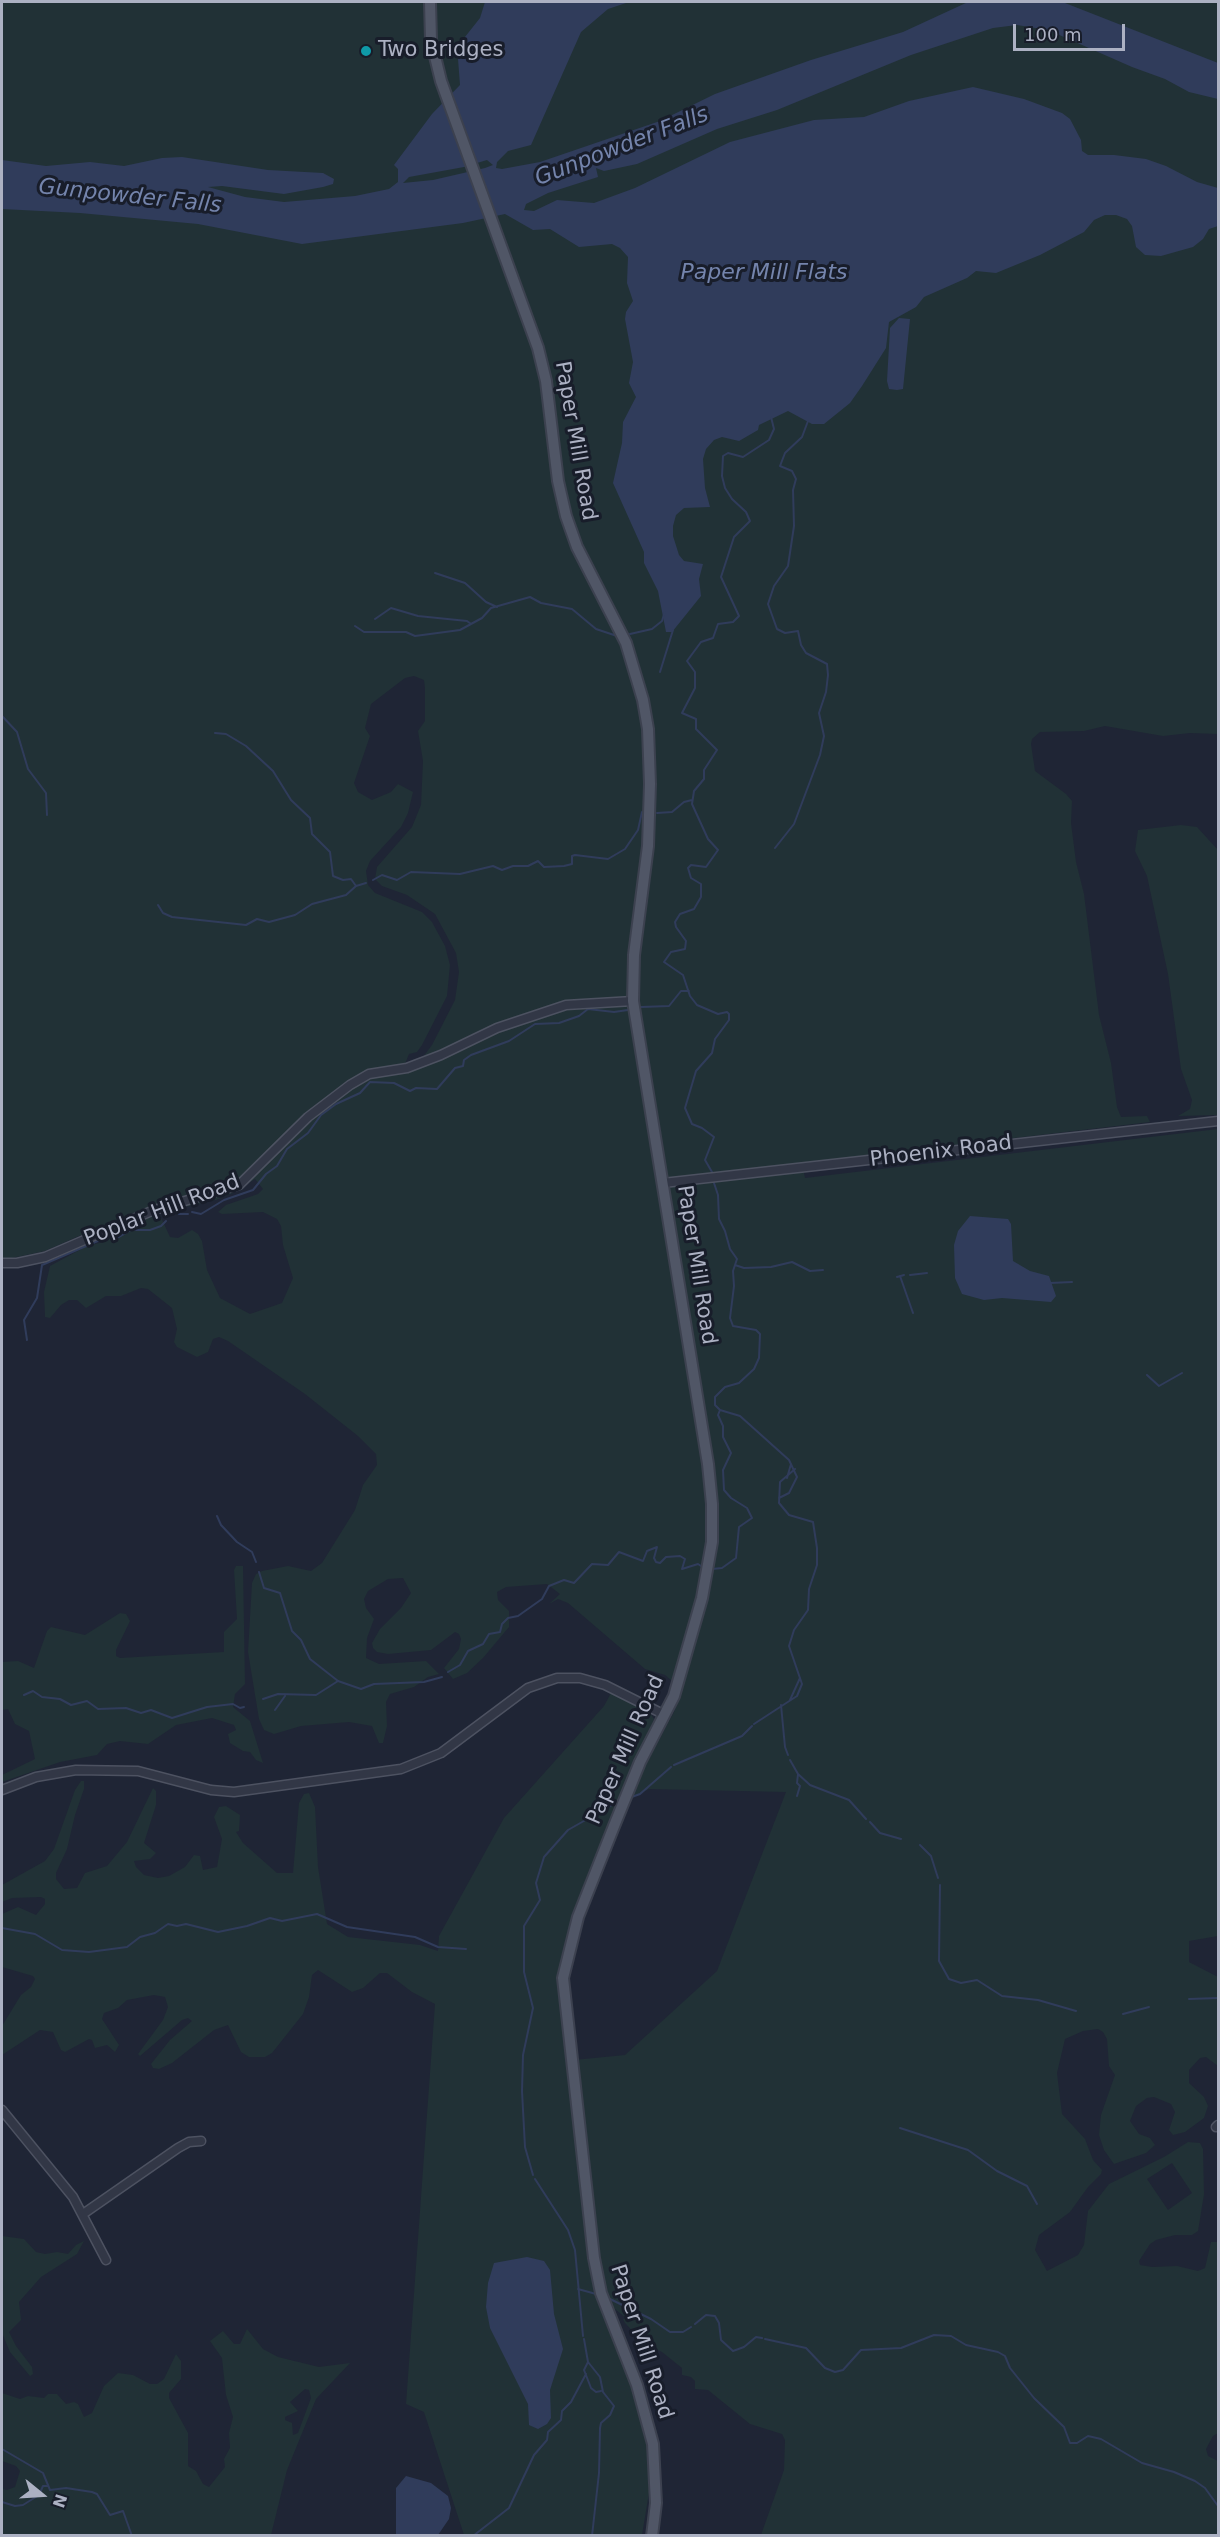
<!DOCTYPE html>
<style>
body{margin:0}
#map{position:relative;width:1220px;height:2537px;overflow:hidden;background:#1f2535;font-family:"DejaVu Sans",sans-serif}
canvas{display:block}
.frame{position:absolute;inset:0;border:3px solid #acb1c3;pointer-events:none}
.north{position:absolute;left:12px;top:2465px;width:60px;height:60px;-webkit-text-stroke:4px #181d2a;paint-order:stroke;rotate:108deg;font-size:16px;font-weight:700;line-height:24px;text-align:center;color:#acb1c3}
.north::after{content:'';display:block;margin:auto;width:21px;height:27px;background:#acb1c3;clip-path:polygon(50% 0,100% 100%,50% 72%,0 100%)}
.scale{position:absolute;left:1013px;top:24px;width:112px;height:27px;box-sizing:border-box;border:3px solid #acb1c3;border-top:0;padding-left:8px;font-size:18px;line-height:21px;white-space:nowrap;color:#acb1c3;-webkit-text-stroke:4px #181d2a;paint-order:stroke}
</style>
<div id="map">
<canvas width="1220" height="2537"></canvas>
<div class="frame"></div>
<div class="north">N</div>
<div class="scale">100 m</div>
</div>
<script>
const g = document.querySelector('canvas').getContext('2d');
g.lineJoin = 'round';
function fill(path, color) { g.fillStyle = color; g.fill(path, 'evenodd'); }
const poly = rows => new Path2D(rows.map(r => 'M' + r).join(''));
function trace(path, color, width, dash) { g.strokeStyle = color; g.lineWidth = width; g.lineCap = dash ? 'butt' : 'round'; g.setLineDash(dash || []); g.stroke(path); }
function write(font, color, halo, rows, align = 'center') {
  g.font = font + ' "DejaVu Sans",sans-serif'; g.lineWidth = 6; g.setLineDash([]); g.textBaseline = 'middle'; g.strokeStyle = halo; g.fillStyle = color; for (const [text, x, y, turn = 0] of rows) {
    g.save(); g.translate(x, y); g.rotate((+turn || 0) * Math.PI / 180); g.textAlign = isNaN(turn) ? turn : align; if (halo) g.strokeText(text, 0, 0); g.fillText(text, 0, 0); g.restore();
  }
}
fill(poly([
 [2,2,1218,2,1218,734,1190,733,1163,736,1105,726,1084,731,1040,732,1032,739,1031,744,1035,771,1066,794,1072,801,1071,823,1076,862,1084,894,1099,1015,1111,1063,1117,1107,1121,1117,1147,1116,1150,1122,802,1163,805,1178,1218,1129,1218,1936,1189,1941,1189,1962,1218,1977,1218,2066,1206,2057,1200,2058,1189,2070,1189,2083,1204,2097,1208,2106,1204,2118,1185,2132,1173,2135,1169,2130,1175,2112,1171,2104,1154,2097,1147,2098,1136,2106,1130,2121,1139,2134,1150,2138,1155,2145,1146,2153,1114,2164,1104,2150,1099,2135,1101,2115,1115,2075,1109,2066,1107,2039,1103,2032,1098,2029,1083,2031,1065,2039,1057,2073,1062,2114,1085,2139,1093,2160,1102,2170,1101,2174,1088,2187,1070,2212,1039,2235,1035,2250,1047,2271,1078,2255,1084,2245,1088,2211,1109,2184,1164,2157,1188,2142,1200,2143,1203,2149,1204,2194,1198,2231,1192,2235,1175,2235,1156,2240,1150,2244,1139,2261,1140,2265,1152,2267,1177,2266,1198,2271,1205,2268,1211,2242,1218,2242,1218,2433,1213,2436,1206,2449,1208,2456,1218,2461,1218,2535,761,2535,784,2470,785,2440,782,2434,750,2424,708,2390,695,2389,695,2381,691,2377,682,2375,682,2368,662,2352,645,2344,625,2323,623,2319,626,2318,610,2305,595,2239,574,2060,625,2055,717,1971,786,1792,649,1789,632,1798,645,1766,674,1712,686,1674,683,1672,678,1686,665,1675,645,1669,568,1603,558,1599,549,1604,560,1594,547,1584,506,1587,497,1592,498,1600,509,1611,509,1627,483,1658,467,1673,453,1679,444,1668,459,1649,461,1639,459,1634,455,1632,431,1650,388,1654,377,1652,373,1648,372,1643,380,1629,401,1608,411,1593,403,1578,388,1579,368,1591,364,1599,366,1608,374,1619,367,1638,366,1658,379,1664,426,1661,439,1674,428,1677,414,1687,390,1694,386,1702,387,1726,383,1743,379,1743,372,1726,349,1722,301,1726,274,1734,264,1730,259,1719,248,1652,252,1583,256,1574,262,1571,288,1566,311,1571,322,1563,355,1510,363,1485,377,1465,376,1454,358,1436,305,1394,228,1341,219,1337,213,1339,208,1352,197,1357,177,1347,174,1342,177,1329,172,1308,148,1289,141,1288,121,1296,106,1296,86,1308,77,1300,69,1300,61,1305,50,1318,45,1317,44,1292,50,1266,87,1246,108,1241,96,1231,84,1237,81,1235,45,1251,12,1258,2,1258],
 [414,676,424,680,425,688,425,721,418,731,423,761,421,805,412,827,377,867,375,879,382,886,407,895,435,914,456,953,459,972,455,1000,432,1045,420,1061,405,1064,409,1054,417,1052,422,1045,447,996,450,965,445,946,432,922,422,912,375,893,368,885,366,871,370,861,401,827,408,813,413,792,398,784,391,792,372,800,358,792,354,783,370,736,365,728,371,704,405,678],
 [255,1179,263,1189,258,1194,226,1205,218,1212,222,1214,263,1212,277,1219,281,1226,283,1245,293,1278,282,1303,250,1314,220,1298,207,1270,202,1241,198,1234,192,1230,178,1238,170,1237,159,1213,216,1200,233,1193],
 [1172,2163,1192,2193,1168,2210,1147,2179],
 [1181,825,1197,827,1218,850,1218,1115,1178,1116,1190,1109,1192,1100,1181,1069,1168,974,1147,876,1135,851,1138,830],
 [236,1566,243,1566,245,1684,235,1694,233,1707,250,1721,263,1763,256,1760,250,1752,243,1751,230,1743,228,1734,236,1730,234,1725,212,1718,176,1725,148,1744,120,1741,107,1744,97,1755,60,1762,2,1782,2,1775,35,1759,29,1731,15,1724,8,1709,2,1710,2,1662,18,1661,34,1668,47,1631,51,1627,85,1635,120,1613,126,1614,130,1621,116,1650,116,1656,120,1658,224,1652,224,1632,237,1619,234,1570],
 [611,1693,648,1710,654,1719,576,1913,564,1950,560,1991,589,2256,630,2375,649,2446,652,2475,642,2535,464,2535,424,2412,406,2404,435,2004,412,1992,387,1973,380,1973,363,1988,352,1992,318,1970,312,1975,309,1997,303,2014,272,2053,265,2057,249,2057,241,2052,228,2025,214,2030,172,2063,159,2069,153,2068,151,2064,170,2040,192,2021,188,2018,182,2020,140,2056,138,2054,163,2020,168,2007,165,1997,154,1995,127,2000,118,2008,104,2013,102,2019,119,2045,115,2052,107,2045,95,2048,92,2040,89,2039,65,2052,61,2050,53,2032,40,2030,2,2055,2,2026,21,1995,31,1987,35,1979,33,1976,2,1967,2,1914,18,1907,36,1915,45,1904,45,1899,41,1897,12,1898,2,1902,2,1885,45,1861,54,1849,75,1790,81,1781,84,1781,84,1789,75,1815,67,1849,56,1873,56,1879,64,1889,77,1888,85,1873,107,1866,127,1842,153,1788,156,1791,156,1805,144,1843,156,1853,150,1859,134,1861,136,1867,144,1875,158,1878,169,1876,185,1867,194,1855,200,1856,203,1870,217,1867,222,1839,214,1817,219,1807,226,1806,240,1815,239,1831,236,1832,243,1843,277,1873,293,1873,299,1803,304,1794,309,1793,315,1807,318,1867,327,1924,348,1937,420,1945,438,1951,439,1936,504,1818,604,1706],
 [2,2236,24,2239,36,2252,45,2254,57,2252,68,2254,76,2245,84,2241,77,2254,41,2277,19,2302,21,2320,9,2332,16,2346,32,2367,33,2374,30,2376,10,2352,2,2333],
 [247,2329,263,2349,278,2357,319,2367,350,2363,316,2399,287,2470,271,2535,2,2535,2,2489,7,2490,15,2487,20,2471,16,2466,2,2461,2,2393,20,2399,28,2396,44,2398,48,2394,57,2394,66,2404,74,2402,78,2404,84,2417,92,2413,104,2386,118,2373,133,2375,150,2384,157,2384,164,2379,176,2354,181,2361,181,2379,169,2393,169,2398,188,2433,188,2466,196,2471,203,2484,209,2487,225,2467,224,2459,230,2448,229,2433,233,2417,226,2395,222,2358,210,2341,223,2331,234,2344,240,2344],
 [305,2389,309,2390,311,2398,298,2433,293,2435,292,2423,285,2420,285,2417,298,2411,290,2402]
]), '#213136');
fill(poly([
 [485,2,629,2,608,9,581,32,531,145,508,151,497,162,496,168,502,169,540,162,660,121,715,94,811,60,903,32,968,2,1065,3,1218,63,1218,99,1189,92,1165,79,1132,67,1048,30,1017,25,993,28,911,55,777,110,717,129,637,164,604,171,596,168,598,177,548,193,526,204,524,210,534,211,557,200,594,203,635,188,730,142,814,120,864,117,909,101,973,87,1024,99,1062,113,1070,119,1081,140,1082,151,1088,155,1114,155,1146,159,1166,166,1197,182,1218,188,1218,226,1209,229,1203,239,1193,247,1161,256,1145,255,1136,247,1132,226,1127,219,1116,215,1105,215,1094,220,1084,232,1040,255,996,273,976,271,967,278,924,297,916,307,889,322,886,348,862,386,850,403,824,424,812,424,788,411,759,425,758,430,739,441,722,437,714,440,706,449,703,459,705,488,710,507,684,508,676,515,673,526,673,536,679,555,684,561,703,564,699,579,701,596,672,632,666,632,658,591,644,563,644,552,613,483,622,443,623,422,636,397,629,383,633,362,625,319,626,312,633,301,627,283,628,257,620,248,612,244,579,247,550,229,533,230,505,214,463,223,302,244,198,224,80,213,2,209,2,160,46,166,90,162,124,166,162,158,182,157,268,170,323,173,334,179,333,184,323,187,284,194,222,186,208,187,245,197,284,202,355,196,389,189,398,182,398,169,394,165,432,114,460,85,458,59,461,42,480,18],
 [487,160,493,165,485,168,433,180,403,183,409,177,464,167],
 [899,318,910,319,903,389,897,390,889,389,887,381,890,328],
 [970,1216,1008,1219,1011,1224,1013,1261,1030,1271,1049,1276,1056,1296,1051,1302,1002,1298,984,1300,962,1294,955,1278,954,1245,958,1231],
 [527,2257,544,2261,550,2270,554,2314,563,2349,550,2390,551,2418,547,2424,538,2429,529,2425,528,2404,490,2328,486,2307,488,2283,494,2263],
 [406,2476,431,2483,448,2496,451,2508,449,2519,438,2535,396,2535,396,2488]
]), '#303c5b');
trace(poly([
 [435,573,465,583,486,602,497,607],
 [375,619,391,608,418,616,467,621,471,624],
 [355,626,364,632,406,632,415,636,460,630,482,618,491,608,530,597,541,603,572,609,596,629,617,636],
 [630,634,652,629,662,621,665,611],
 [660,672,673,630],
 [2,716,17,732,28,769,46,793,47,815],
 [215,733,226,734,246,746,273,771,291,800,310,818,312,834,330,852,333,876,343,880,351,879,356,886],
 [657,813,672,812,684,802,692,800],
 [775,848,794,824,820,755,824,736,819,713,826,692,828,675,827,664,806,653,801,645,798,631,785,633,777,629,768,604,774,586,788,566,794,526,793,490,796,479,792,471,780,466,785,453,802,437,808,421],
 [373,880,382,875,397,880,411,872,460,874,493,866,502,870,513,866,528,866,538,861,544,867,564,866,572,864,572,856,575,855,608,859,625,849,638,830,642,812],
 [158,905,163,913,172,917,246,925,257,919,269,922,295,915,312,904,346,895,356,886,366,883],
 [641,1007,669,1006,681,991,689,991],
 [712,1172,705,1160,714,1137,702,1128,692,1124,685,1108,696,1071,712,1053,715,1039,729,1020,729,1014,727,1012,718,1014,697,1005,690,996,683,975,664,962,671,952,685,949,686,941,676,927,675,922,680,914,694,909,701,897,701,884,691,878,688,868,691,865,706,867,718,850,708,839,692,804,694,791,704,779,704,770,717,750,696,729,696,719,682,713,695,688,695,672,687,661,701,642,713,638,718,624,733,622,739,616,721,577,734,537,750,521,746,512,732,499,725,488,722,476,723,456,728,453,743,457,769,440,774,429,771,417],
 [714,1183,718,1195,719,1219,725,1231,730,1249,737,1259,733,1271,734,1286,730,1318,733,1326,756,1330,760,1334,759,1358,754,1369,739,1383,725,1387,715,1397,715,1405,720,1410,740,1416,789,1460,797,1477,789,1493,779,1498],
 [192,1212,201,1214,224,1200,253,1190,266,1174,277,1166,287,1149,308,1133,321,1115,336,1104,360,1093,370,1082,394,1083,410,1091,416,1088,437,1089,455,1068,463,1066,464,1060,471,1055,509,1041,535,1024,559,1023,579,1016,588,1009,614,1012,628,1010],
 [179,1214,188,1214],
 [735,1265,744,1268,771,1267,792,1262,810,1271,823,1270],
 [910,1275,927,1273],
 [900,1276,913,1313],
 [897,1277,904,1275],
 [1050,1283,1072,1282],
 [27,1340,24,1320,37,1298,42,1265,107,1237,119,1237,131,1230,150,1230,161,1226,166,1221],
 [1147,1375,1159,1386,1182,1373],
 [787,1478,791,1464],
 [217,1516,221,1525,237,1542,252,1552,256,1562],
 [712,1569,722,1568,736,1558,739,1527,752,1518,747,1508,731,1498,724,1490,723,1470,731,1453,723,1437,723,1426,718,1415,720,1410],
 [259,1572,264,1588,280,1593,292,1631,301,1640,310,1659,338,1681,361,1689,374,1684,424,1682,442,1677],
 [448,1672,460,1665,468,1651,483,1644,489,1634,500,1632,502,1624,508,1618,518,1616,542,1599,549,1586,564,1580,574,1583,592,1564,608,1565,619,1552,643,1561,647,1551,657,1547,654,1558,656,1562,660,1563,666,1557,680,1556,685,1559,682,1569,698,1564,704,1568],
 [24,1695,33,1691,42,1697,60,1699,71,1705,87,1701,98,1709,126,1708,141,1713,151,1710,172,1718,207,1707,233,1704,240,1708,244,1707],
 [263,1699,278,1694,316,1695,338,1681],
 [790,1700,800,1678],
 [781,1705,785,1747,788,1755],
 [275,1710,285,1696],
 [754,1724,797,1696,802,1684,789,1646,794,1630,808,1610,809,1589,817,1565,817,1548,813,1522,789,1515,779,1503,780,1482,795,1469],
 [790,1760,798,1774,810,1785,849,1800,866,1819],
 [674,1765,742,1736,752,1726],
 [797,1796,800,1786,797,1783,798,1774],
 [629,1798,640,1794,671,1767],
 [870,1822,880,1833,901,1839],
 [920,1845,931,1856,938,1878],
 [940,1885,939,1961,949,1979,961,1983,977,1980,1002,1996,1038,2000,1076,2011],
 [2,1928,35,1934,62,1950,89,1952,127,1947,140,1937,155,1933,168,1924,177,1926,186,1924,218,1932,247,1926,270,1918,282,1921,317,1914,347,1927,415,1937,438,1947,466,1949],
 [1189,1999,1218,1998],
 [1123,2014,1149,2007],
 [900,2128,968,2150,997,2171,1027,2186,1037,2204],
 [533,2175,525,2147,522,2091,523,2055,533,2008,524,1972,524,1926,540,1900,536,1883,544,1857,568,1830,619,1801],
 [535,2179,568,2230,575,2250,583,2336],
 [578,2289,596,2294],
 [610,2299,651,2319,670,2332,683,2332,691,2327],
 [695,2324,706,2315,715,2316,719,2323,721,2340,733,2351,744,2347,756,2337,762,2338],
 [584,2339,588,2362,600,2377,603,2392,614,2406,610,2415,601,2423,600,2428,599,2473,592,2536],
 [765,2339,806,2348,825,2368,835,2372,843,2370,861,2350,901,2348,934,2335,951,2336,966,2345,998,2352,1005,2356,1010,2368,1034,2398,1064,2427,1070,2443,1077,2443,1088,2436,1101,2439,1142,2463,1174,2472,1195,2481,1205,2488,1218,2506],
 [588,2362,584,2370,591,2388,596,2392,601,2391],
 [2,2449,43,2473,50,2490,66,2488,92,2492,97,2494,110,2515,123,2511,132,2536],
 [2,2502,15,2506,23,2505,39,2495,43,2486,48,2486],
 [473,2536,509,2508,534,2455,547,2440,548,2432,561,2420,562,2411,571,2402,586,2374]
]), '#303c5b', 2);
const minor = poly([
 [663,1183,1218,1121],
 [2,1263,17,1263,45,1257,154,1210,239,1185,308,1117,350,1085,369,1074,407,1068,441,1055,497,1028,566,1005,633,1001],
 [2,1790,36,1777,76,1770,138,1771,211,1790,234,1792,401,1769,441,1753,528,1688,557,1678,580,1678,605,1685,665,1715],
 [2,2110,73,2197,106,2260],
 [1216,2127,1218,2125],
 [83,2214,178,2148,189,2142,201,2141]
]);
const major = poly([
 [430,2,431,40,441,81,538,348,546,381,558,481,566,516,577,547,626,643,643,700,648,729,650,784,648,846,634,955,633,1001,708,1464,712,1504,712,1542,702,1598,674,1696,640,1762,614,1826,578,1917,563,1978,594,2258,601,2293,637,2385,653,2444,656,2503,652,2536]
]);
trace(minor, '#4d5261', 11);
trace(major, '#3c414f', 14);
trace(minor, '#323746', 8);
trace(major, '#505666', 10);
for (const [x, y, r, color] of [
 [366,51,6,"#0f9aa8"]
]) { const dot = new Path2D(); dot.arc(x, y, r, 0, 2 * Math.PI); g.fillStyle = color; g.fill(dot); trace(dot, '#181d2a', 2); }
write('21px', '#acb1c3', '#181d2a', [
 ["Two Bridges",378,51]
], 'left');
write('21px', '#acb1c3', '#181d2a', [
 ["Paper Mill Road",575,441,80],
 ["Phoenix Road",941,1152,-7],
 ["Poplar Hill Road",162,1211,-21],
 ["Paper Mill Road",696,1265,81],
 ["Paper Mill Road",626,1750,-66],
 ["Paper Mill Road",641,2342,72]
]);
write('italic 22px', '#7484ac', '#181d2a', [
 ["Gunpowder Falls",622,147,-21],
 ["Gunpowder Falls",130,197,6],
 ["Paper Mill Flats",764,273]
]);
</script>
